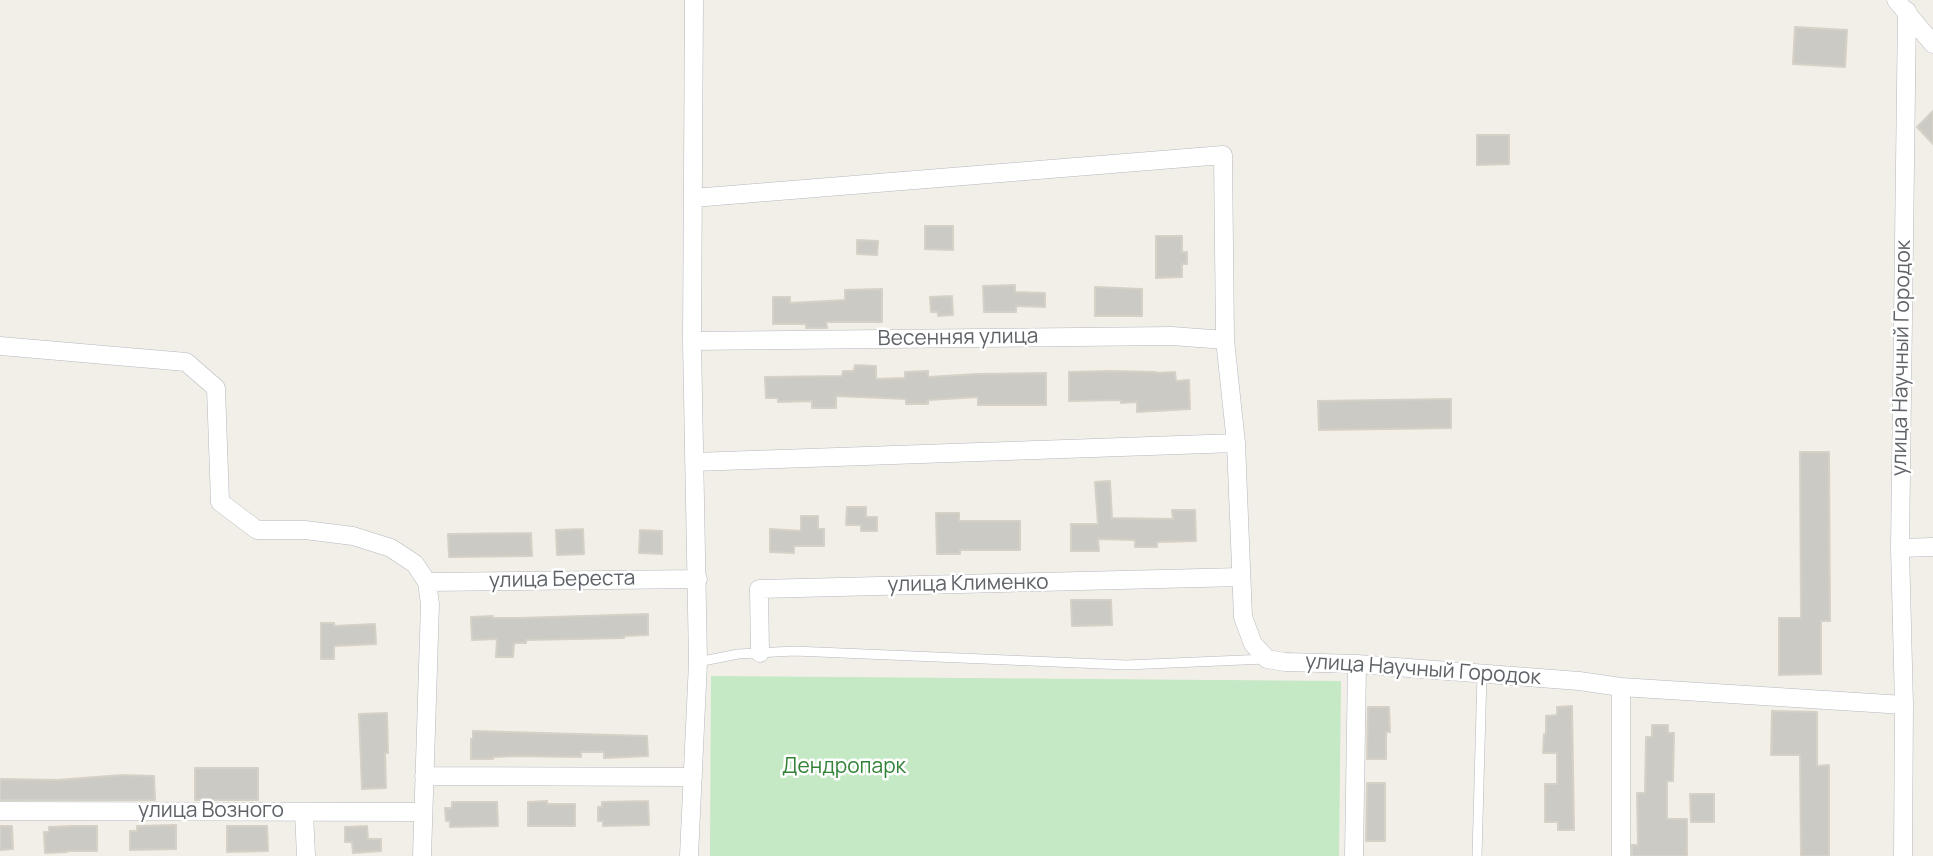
<!DOCTYPE html>
<meta charset="utf-8">
<style>
body{margin:0}
canvas{display:block;background:#f1efe8}
</style>
<canvas width="1933" height="856"></canvas>
<script>
const g = document.querySelector('canvas').getContext('2d');
g.lineJoin = 'round';
function fill(path, color) { g.fillStyle = color; g.fill(path, 'evenodd'); }
const poly = rows => new Path2D(rows.map(r => 'M' + r).join(''));
function trace(path, color, width, dash) { g.strokeStyle = color; g.lineWidth = width; g.lineCap = dash ? 'butt' : 'round'; g.setLineDash(dash || []); g.stroke(path); }
function write(font, color, halo, rows, align = 'center') {
  g.font = font + ' Manrope,sans-serif'; g.lineWidth = 5; g.setLineDash([]); g.textBaseline = 'middle'; g.strokeStyle = halo; g.fillStyle = color; for (const [text, x, y, turn = 0] of rows) {
    g.save(); g.translate(x, y); g.rotate((+turn || 0) * Math.PI / 180); g.textAlign = isNaN(turn) ? turn : align; if (halo) g.strokeText(text, 0, 0); g.fillText(text, 0, 0); g.restore();
  }
}
fill(poly([
 [711,676,1341,681,1339,856,710,856]
]), '#c5e8c5');
const building = poly([
 [1795,27,1847,30,1845,67,1793,64,1795,27],
 [1933,111,1933,144,1917,127,1933,111],
 [1477,135,1509,135,1509,164,1477,165,1477,135],
 [925,226,953,226,953,250,925,249,925,226],
 [1156,236,1182,236,1182,252,1187,252,1187,264,1182,264,1182,277,1156,278,1156,236],
 [857,240,878,241,877,255,857,254,857,240],
 [1015,285,1015,292,1045,293,1045,307,1016,306,1016,312,984,312,983,286,1015,285],
 [1095,287,1142,289,1142,316,1095,316,1095,287],
 [882,289,882,322,826,322,827,328,806,328,806,324,773,324,773,297,790,297,790,303,845,300,845,290,882,289],
 [952,296,953,315,938,316,938,312,931,312,930,297,952,296],
 [855,365,876,366,876,379,905,378,905,372,928,371,928,377,977,374,1046,373,1046,405,978,405,978,397,928,400,928,404,906,404,906,399,836,396,836,408,812,408,812,401,778,402,778,398,766,398,765,377,842,376,843,371,854,371,855,365],
 [1110,371,1156,372,1156,373,1175,372,1176,381,1189,380,1190,409,1137,412,1137,402,1121,403,1121,400,1069,401,1069,372,1110,371],
 [1451,399,1451,428,1319,430,1318,401,1451,399],
 [1800,452,1829,452,1830,621,1821,621,1821,674,1779,675,1779,618,1801,618,1800,452],
 [1110,481,1112,518,1173,519,1172,510,1195,510,1196,541,1157,542,1157,547,1135,547,1135,540,1098,539,1099,551,1071,551,1071,524,1098,524,1095,482,1110,481],
 [847,507,866,507,866,517,877,517,877,531,861,531,861,525,846,525,847,507],
 [936,513,959,513,959,521,1020,521,1020,550,960,550,960,554,937,554,936,513],
 [801,516,818,516,818,529,824,529,824,546,794,546,794,553,770,552,770,529,801,531,801,516],
 [583,529,584,554,557,555,556,530,583,529],
 [640,530,662,531,662,554,639,553,640,530],
 [531,533,532,556,449,557,448,534,531,533],
 [1071,600,1111,600,1112,625,1072,626,1071,600],
 [648,614,648,635,624,636,624,638,526,640,526,643,514,643,513,657,496,657,497,639,472,640,471,617,493,616,493,618,519,618,648,614],
 [321,623,334,623,334,626,375,624,376,644,334,646,334,659,321,659,321,623],
 [1572,706,1574,830,1558,830,1558,822,1545,822,1545,784,1557,784,1557,753,1543,753,1544,734,1546,734,1546,716,1557,715,1557,707,1572,706],
 [1368,707,1389,707,1390,732,1386,732,1386,759,1367,759,1368,707],
 [1772,711,1817,712,1817,766,1829,765,1829,856,1801,856,1800,755,1771,755,1772,711],
 [387,713,388,753,385,753,386,788,362,789,359,714,387,713],
 [1652,725,1668,725,1668,733,1674,733,1673,781,1667,781,1667,819,1687,819,1687,856,1632,856,1632,845,1638,845,1637,793,1645,793,1646,737,1652,737,1652,725],
 [473,731,647,736,648,756,604,758,604,752,581,752,581,757,518,756,493,757,493,759,471,759,471,739,473,739,473,731],
 [195,768,258,768,258,800,195,800,195,768],
 [122,775,154,776,155,800,0,800,0,779,57,780,122,775],
 [1367,783,1385,783,1385,841,1366,841,1367,783],
 [1690,794,1714,794,1714,822,1691,822,1690,794],
 [547,801,547,804,575,804,575,826,528,826,528,802,547,801],
 [648,801,649,825,603,826,603,821,598,821,598,807,602,807,602,802,648,801],
 [452,802,497,802,498,826,450,827,450,821,446,821,445,808,452,808,452,802],
 [176,825,176,849,130,850,130,831,137,831,137,826,176,825],
 [0,826,12,826,13,849,0,850,0,826],
 [71,826,97,826,97,851,67,851,67,852,45,853,44,832,49,832,49,827,71,826],
 [227,826,267,826,268,851,227,852,227,826],
 [367,826,368,839,381,839,381,851,353,853,352,842,345,842,345,827,367,826]
]);
fill(building, '#cccac5');
trace(building, '#d6d1c6', 2);
const lane = poly([
 [698,662,738,654,794,651,1126,665,1266,659],
 [1477,856,1482,674]
]);
const street = poly([
 [1896,0,1933,44],
 [693,198,1223,155,1225,340,1236,443,1243,617,1253,644,1267,659,1285,662,1357,664,1579,681,1621,687,1904,705],
 [692,341,1172,336,1225,340],
 [0,346,186,362,216,388,220,502,257,530,305,530,353,536,391,548,415,564,427,582,430,604,422,856],
 [694,462,1236,443],
 [1900,548,1933,547],
 [427,582,698,579],
 [760,653,759,589,1241,577],
 [424,776,693,777],
 [0,811,423,812],
 [304,812,306,856],
 [689,856,698,662,692,341,694,0],
 [1354,856,1357,664],
 [1621,856,1621,687],
 [1903,856,1904,705,1900,548,1907,11]
]);
trace(lane, '#b5b8bc', 10);
trace(street, '#b5b8bc', 19);
trace(lane, '#fff', 9);
trace(street, '#fff', 18);
write('21px', '#5f6368', '#fff', [
 ["Весенняя улица",958,338,-1],
 ["улица Научный Городок",1902,358,-89],
 ["улица Береста",562,580,-1],
 ["улица Клименко",968,584,-1],
 ["улица Научный Городок",1423,670,4],
 ["улица Возного",211,811]
]);
write('21px', '#348238', '#fff', [
 ["Дендропарк",844,767]
]);
</script>
